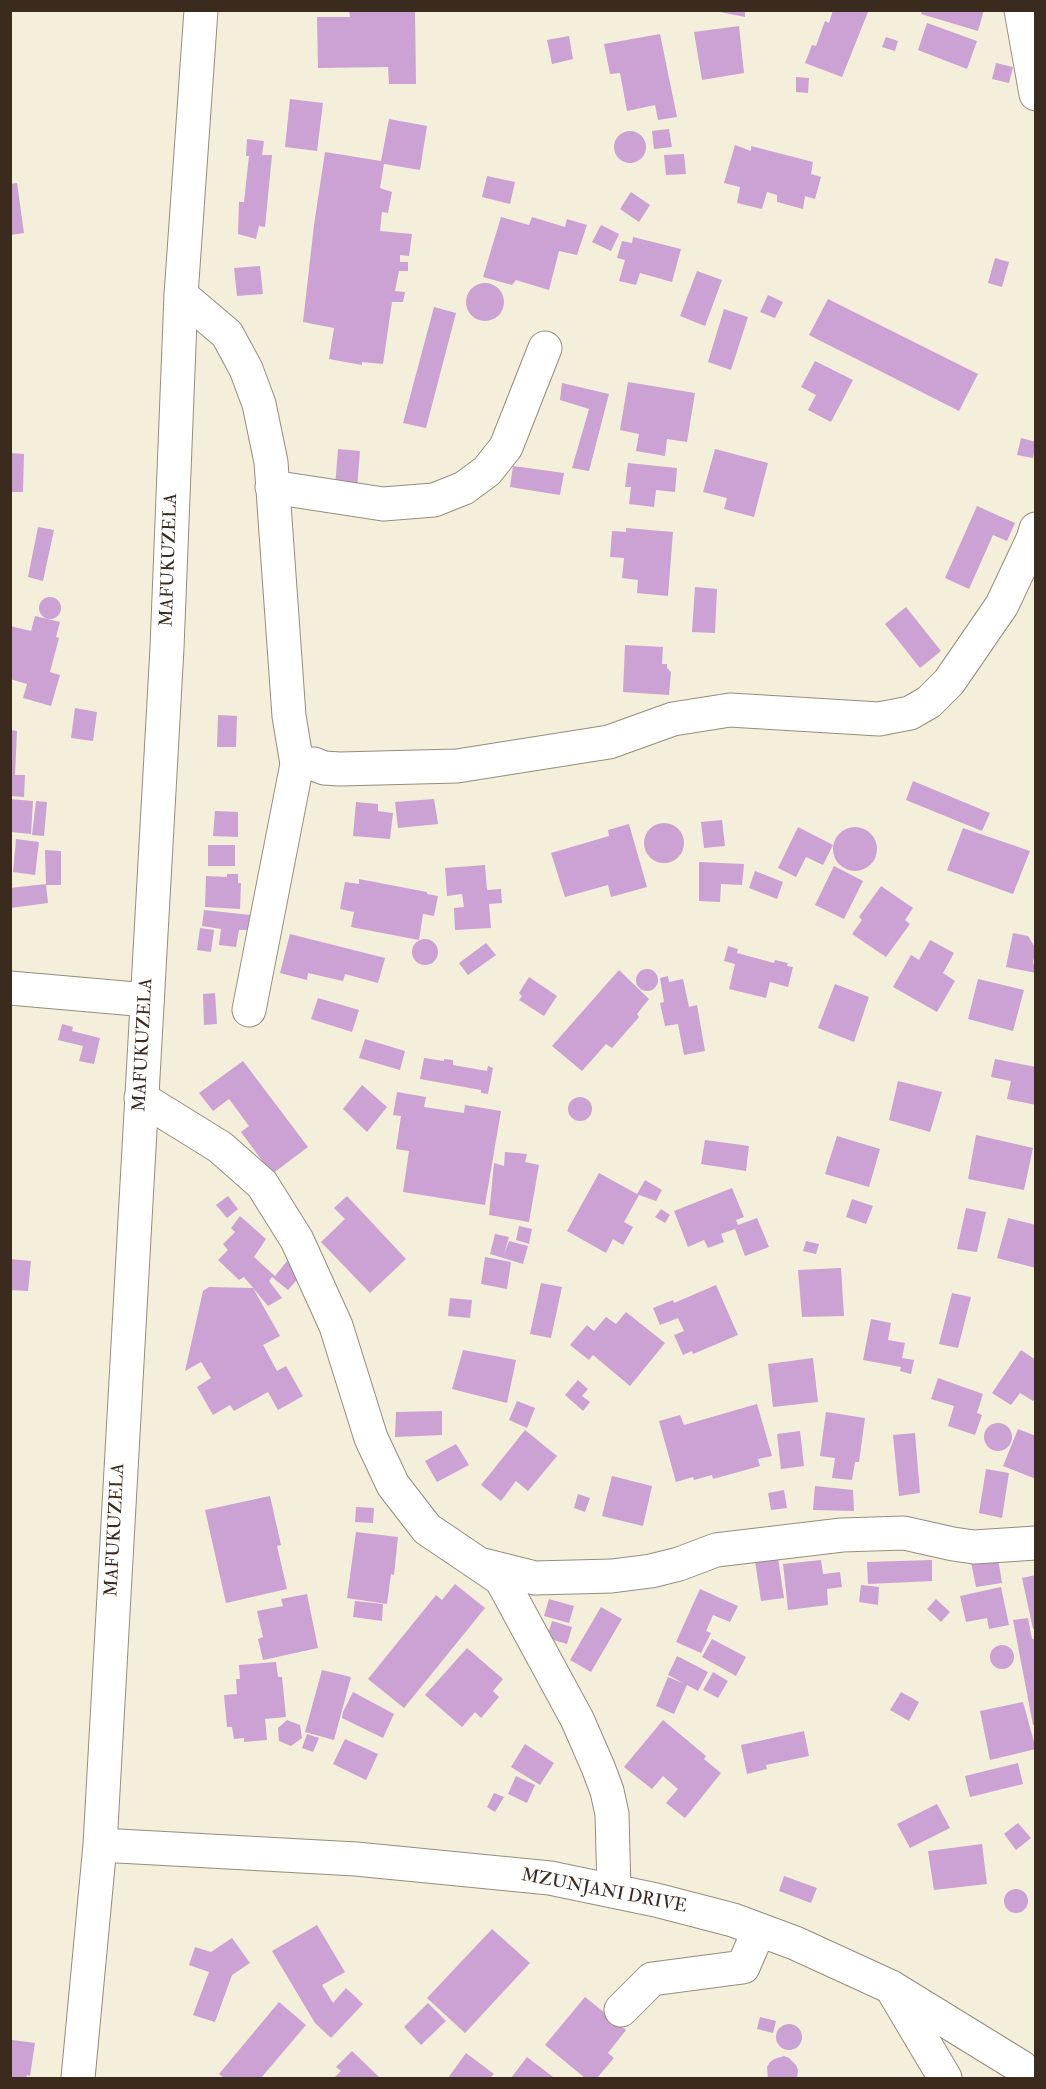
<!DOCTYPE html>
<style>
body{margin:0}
#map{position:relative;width:1046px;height:2089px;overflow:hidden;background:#f3efdb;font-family:"IM FELL Double Pica",serif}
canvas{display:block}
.frame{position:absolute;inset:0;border:12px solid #3b2a1e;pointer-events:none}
</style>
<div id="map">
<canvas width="1046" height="2089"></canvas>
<div class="frame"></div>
</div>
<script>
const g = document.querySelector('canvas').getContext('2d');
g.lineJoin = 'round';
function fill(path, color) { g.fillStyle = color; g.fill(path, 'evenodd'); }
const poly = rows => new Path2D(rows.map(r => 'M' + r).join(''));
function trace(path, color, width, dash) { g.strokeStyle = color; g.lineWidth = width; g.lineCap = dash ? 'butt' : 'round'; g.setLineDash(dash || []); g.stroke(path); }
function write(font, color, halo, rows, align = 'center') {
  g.font = font + ' "IM FELL Double Pica",serif'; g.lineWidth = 5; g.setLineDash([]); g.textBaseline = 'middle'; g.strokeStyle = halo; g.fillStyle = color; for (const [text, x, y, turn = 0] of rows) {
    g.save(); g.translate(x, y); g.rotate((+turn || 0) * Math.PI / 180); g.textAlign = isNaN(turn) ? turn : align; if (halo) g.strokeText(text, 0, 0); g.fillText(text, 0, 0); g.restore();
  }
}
fill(poly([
 [349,10,415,10,416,84,389,84,388,67,318,68,317,17,350,17],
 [710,10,745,10,745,17],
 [833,10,868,12,842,77,805,63,812,45,816,46,825,21,829,23],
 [922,10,984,10,978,31,921,14],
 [927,23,977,41,967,69,918,50],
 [739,26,744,73,702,80,694,32],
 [660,34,677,117,658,120,655,105,627,111,620,73,610,74,604,44],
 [569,36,573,59,552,64,547,40],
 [886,37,898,41,895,51,882,47],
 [996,63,1013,67,1009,83,992,79],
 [796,77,809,78,808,93,796,92],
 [290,99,323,103,317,151,285,147],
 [389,119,427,126,420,170,384,164,380,188,392,192,388,213,382,212,380,231,412,234,409,256,400,255,400,262,408,262,408,271,399,271,395,291,405,292,403,302,392,302,383,364,362,362,362,365,329,359,334,328,303,322,314,225,325,152,381,161],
 [669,129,672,147,654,149,652,131],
 '614 147a16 16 0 1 1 32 0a16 16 0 1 1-32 0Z',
 [247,139,264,141,262,155,272,155,265,227,259,226,256,239,238,234,239,202,244,202,249,156,246,156],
 [735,145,751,151,751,146,813,162,811,174,821,177,815,199,805,196,803,209,777,202,777,195,767,192,762,209,737,203,740,187,724,183],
 [684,154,686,174,666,175,664,155],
 [487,176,515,182,510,204,482,197],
 [17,183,24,233,10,235,10,184],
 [631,192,650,205,639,222,620,209],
 [501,217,529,225,532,217,565,227,567,219,587,225,577,255,559,251,549,290,516,280,512,285,483,277],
 [601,225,619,234,611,251,592,242],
 [633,237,681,249,672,282,640,273,636,285,619,281,625,260,617,258,622,241,632,243],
 [995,258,1009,262,1002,287,988,283],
 [260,266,263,294,237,296,234,268],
 [697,271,722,280,705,326,680,316],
 '466 302a19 19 0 1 1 38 0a19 19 0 1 1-38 0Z',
 [768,295,783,302,775,318,760,312],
 [828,299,978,374,959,411,809,335],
 [434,307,456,313,426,428,403,423],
 [724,309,748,317,731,370,708,362],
 [815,361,853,380,831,422,808,410,816,395,801,387],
 [628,382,695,393,687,442,667,439,665,456,636,451,639,434,620,430],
 [562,383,609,394,589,471,572,468,589,409,560,400],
 [1021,438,1036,442,1033,458,1017,455],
 [338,449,360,451,357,489,335,487],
 [715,449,768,463,754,517,724,509,727,498,703,492],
 [10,453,24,454,23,492,10,492],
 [628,463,677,468,675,492,656,490,654,507,629,504,631,487,625,487],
 [513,466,564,473,560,495,510,487],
 [977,506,1015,523,1007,541,993,535,969,589,945,578],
 [38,527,54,530,43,581,28,577],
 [626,528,673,532,668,596,637,593,638,580,622,578,624,558,610,557,612,531,626,532],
 [695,587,717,589,715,633,692,632],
 '39 608a11 11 0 1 1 22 0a11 11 0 1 1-22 0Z',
 [906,607,941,651,920,668,885,624],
 [35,616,60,622,56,637,59,638,50,672,60,675,51,706,23,698,27,684,10,679,10,626,31,631],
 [625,645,663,647,662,664,667,664,667,668,671,672,669,695,623,692],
 [75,708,97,712,93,741,71,738],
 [218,715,237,716,236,747,217,747],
 [10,730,17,731,15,775,25,775,24,797,10,796],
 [913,781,990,813,982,831,906,800],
 [10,799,33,801,31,834,10,832],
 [434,799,438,824,398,828,395,802],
 [36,801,47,802,44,836,32,835],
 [356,802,378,804,378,811,393,813,390,839,353,836],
 [215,811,238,812,238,837,213,836],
 [722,820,725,846,704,848,701,822],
 '644 843a20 20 0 1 1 40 0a20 20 0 1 1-40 0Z',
 [629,824,647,887,611,897,608,885,565,897,551,853,609,836,608,830],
 '833 849a22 22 0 1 1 44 0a22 22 0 1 1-44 0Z',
 [798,827,833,845,823,865,806,857,796,877,778,868],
 [963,828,1030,851,1013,894,947,870],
 [16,839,39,842,35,875,13,872],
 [208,845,235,845,235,866,208,866],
 [45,850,61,851,61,885,46,885],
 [699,862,744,864,742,885,721,884,720,902,699,901],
 [485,865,487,890,501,889,502,903,489,904,491,928,455,930,454,908,464,907,462,894,447,896,445,868],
 [834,866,863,881,844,919,815,905],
 [755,871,783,882,777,899,749,888],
 [227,874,238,874,238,883,241,883,240,909,205,907,206,876,227,877],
 [359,879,427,892,427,894,438,896,434,916,423,914,419,940,351,927,354,912,340,909,345,882,359,884],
 [46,884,48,903,10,908,10,888],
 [881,886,913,908,905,920,910,924,886,957,852,934,862,920,859,917],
 [204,910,250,915,248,930,239,930,236,947,219,945,221,929,202,926],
 [200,928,214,930,211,952,197,950],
 [1013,933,1028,936,1036,949,1033,962,1036,973,1006,967],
 [290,934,385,958,378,983,345,974,343,981,308,973,307,980,280,973],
 '412 952a13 13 0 1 1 26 0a13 13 0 1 1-26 0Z',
 [930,940,954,953,943,973,955,981,937,1012,893,987,911,955,919,960],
 [486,943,496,955,468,975,459,963],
 [728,946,738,949,737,953,774,963,775,960,788,963,787,966,793,967,788,987,770,982,766,998,729,989,735,964,724,961],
 '636 980a11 11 0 1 1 22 0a11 11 0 1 1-22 0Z',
 [619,970,649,999,637,1014,639,1017,612,1048,606,1044,582,1071,552,1046],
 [668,976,669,982,683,979,689,1007,697,1005,705,1051,684,1055,678,1024,665,1026,660,1003,664,1002,660,978],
 [529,977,557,996,544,1016,519,1000,522,996,519,993],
 [978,979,1024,990,1013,1031,968,1019],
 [835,984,869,997,854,1042,818,1028],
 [215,993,217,1024,204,1025,203,994],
 [318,998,359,1010,352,1032,311,1019],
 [62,1024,73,1027,72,1031,100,1038,94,1064,79,1061,83,1046,58,1040],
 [365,1039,405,1051,400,1070,359,1058],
 [424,1058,444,1061,444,1059,453,1060,453,1065,487,1071,488,1066,493,1068,488,1094,481,1093,481,1090,420,1079],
 [995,1059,1036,1067,1036,1105,1007,1099,1011,1081,991,1077],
 [243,1061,308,1147,272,1174,241,1132,249,1126,229,1099,213,1111,199,1093],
 [898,1081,942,1092,930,1132,889,1120],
 [362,1085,387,1107,367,1132,343,1109],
 [397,1092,426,1097,424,1107,464,1113,465,1105,501,1111,485,1205,403,1192,409,1151,396,1149,401,1116,393,1115],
 '568 1109a12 12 0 1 1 24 0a12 12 0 1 1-24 0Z',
 [976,1135,1033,1148,1024,1190,968,1179],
 [837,1136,880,1149,869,1187,825,1174],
 [705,1140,749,1146,746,1171,701,1164],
 [505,1152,527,1154,525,1162,539,1165,529,1222,489,1215,494,1163,504,1166],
 [599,1173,637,1194,645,1180,662,1190,656,1201,639,1195,624,1222,633,1227,623,1245,613,1239,606,1253,567,1231],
 [732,1188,744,1217,736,1220,738,1225,757,1218,769,1247,745,1256,735,1229,721,1234,724,1242,708,1248,704,1240,688,1247,674,1211],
 [228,1196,238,1209,227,1218,216,1205],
 [347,1196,406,1259,370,1293,321,1242,345,1219,334,1208],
 [852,1199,873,1206,866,1224,846,1217],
 [966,1208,986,1212,977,1252,957,1249],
 [661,1209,670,1215,665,1223,655,1217],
 [240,1216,266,1239,254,1257,275,1276,287,1261,302,1274,288,1290,272,1277,269,1281,282,1298,268,1306,244,1277,239,1280,218,1260,228,1250,223,1244,235,1232,231,1228],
 [1008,1218,1036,1225,1036,1268,997,1258],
 [519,1226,532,1229,529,1244,516,1240],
 [495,1234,509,1237,504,1254,509,1241,528,1246,523,1264,490,1254],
 [806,1241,819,1244,816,1254,803,1251],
 [485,1257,511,1262,507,1289,481,1284],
 [10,1259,31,1261,28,1291,10,1290],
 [841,1268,844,1316,802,1317,798,1270],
 [541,1283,562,1287,551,1338,530,1334],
 [716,1285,738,1335,693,1354,692,1351,683,1355,674,1335,684,1331,678,1318,660,1325,653,1308,673,1300,674,1303],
 [209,1287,253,1288,280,1336,263,1345,277,1371,286,1366,303,1396,278,1410,268,1392,234,1411,230,1405,213,1415,197,1387,211,1378,201,1362,185,1371,203,1291],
 [952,1293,971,1297,958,1348,939,1344],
 [450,1298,472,1300,470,1318,448,1316],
 [626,1312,665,1343,630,1386,593,1355,589,1360,570,1345,587,1325,594,1331,606,1317,616,1324],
 [871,1319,891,1323,888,1340,905,1343,902,1358,914,1360,911,1374,900,1371,901,1367,863,1360],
 [463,1350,516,1360,507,1403,452,1389],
 [1021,1350,1036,1360,1036,1397,1033,1401,1020,1393,1011,1405,992,1393],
 [813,1358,818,1402,773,1407,768,1364],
 [938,1378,983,1394,977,1413,982,1415,975,1435,948,1426,954,1406,931,1399],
 [578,1380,588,1389,582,1396,590,1402,583,1411,565,1395],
 [517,1401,535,1408,527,1428,509,1420],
 [757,1404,772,1456,758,1459,760,1466,713,1479,712,1475,694,1480,693,1477,676,1482,659,1421,680,1415,684,1425],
 [442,1411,442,1435,395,1437,396,1412],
 [826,1412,865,1418,859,1462,855,1462,852,1480,832,1478,835,1458,820,1456],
 '984 1437a14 14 0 1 1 28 0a14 14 0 1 1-28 0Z',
 [1018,1429,1036,1436,1036,1479,1003,1466],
 [525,1430,557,1456,528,1491,516,1481,501,1501,481,1485],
 [800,1431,804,1466,781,1469,777,1434],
 [915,1433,920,1493,899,1496,893,1435],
 [456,1444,469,1465,437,1482,425,1461],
 [986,1469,1009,1473,1002,1518,979,1513],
 [612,1476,652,1486,643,1526,602,1516],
 [815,1486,853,1490,854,1511,813,1510],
 [784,1490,787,1508,771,1510,768,1493],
 [578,1494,590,1498,585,1512,574,1508],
 [270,1496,281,1545,277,1546,287,1589,226,1603,205,1510],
 [356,1507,374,1508,373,1523,355,1522],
 [356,1532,398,1537,394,1575,391,1574,387,1604,347,1598],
 [778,1558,784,1598,761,1601,755,1561],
 [998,1558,1002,1583,976,1587,971,1562],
 [821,1560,823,1574,840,1572,842,1587,827,1589,828,1605,788,1610,783,1564],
 [932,1560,932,1581,868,1584,867,1562],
 [1036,1575,1036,1628,1033,1629,1022,1578],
 [455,1584,485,1608,404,1708,368,1679,436,1595,442,1600],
 [861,1585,879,1587,878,1605,859,1602],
 [1001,1587,1009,1625,989,1629,987,1618,966,1622,960,1596],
 [700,1589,738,1606,730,1622,713,1615,706,1631,711,1633,701,1653,676,1642],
 [307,1594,318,1648,263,1660,258,1639,263,1637,257,1611,283,1606,281,1599],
 [549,1599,574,1606,569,1623,544,1616],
 [936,1599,950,1612,941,1622,927,1609],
 [355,1601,383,1604,382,1621,353,1617],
 [601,1607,622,1619,591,1672,570,1660],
 [1028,1618,1032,1639,1036,1638,1036,1725,1033,1725,1013,1620],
 [552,1621,572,1627,567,1644,547,1638],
 [712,1639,746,1657,736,1676,702,1657],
 '990 1657a12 12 0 1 1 24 0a12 12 0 1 1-24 0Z',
 [467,1648,503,1679,493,1691,499,1697,481,1718,475,1712,462,1727,425,1695],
 [677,1656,708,1672,698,1691,687,1685,674,1714,656,1706,668,1677,685,1684,668,1675],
 [276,1662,278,1677,282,1677,286,1717,265,1719,267,1740,244,1742,244,1738,234,1739,232,1727,227,1727,224,1695,237,1694,236,1679,240,1679,239,1665],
 [322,1670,351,1677,334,1740,305,1732],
 [713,1672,728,1681,718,1698,703,1690],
 [353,1692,394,1714,383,1738,342,1718,343,1712],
 [901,1692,919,1702,909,1721,890,1710],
 [1023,1702,1036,1749,990,1760,980,1711],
 [287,1720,300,1725,302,1738,291,1746,279,1741,278,1728],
 [663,1720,706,1756,704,1759,721,1773,685,1818,666,1803,678,1789,663,1776,652,1789,624,1767],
 [804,1731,809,1756,766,1765,767,1769,747,1774,741,1745],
 [307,1734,319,1738,313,1752,302,1748],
 [345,1739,378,1754,366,1780,333,1764],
 [525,1744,554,1763,540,1785,511,1767],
 [1018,1763,1023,1784,970,1797,965,1776],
 [516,1776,535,1785,527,1803,508,1794],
 [494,1793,504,1797,495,1812,487,1807],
 [937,1804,950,1828,910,1848,897,1824],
 [1018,1823,1031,1838,1016,1850,1004,1834],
 [982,1844,987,1884,934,1890,928,1851],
 [784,1876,817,1888,811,1903,779,1891],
 '1004 1901a12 12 0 1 1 24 0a12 12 0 1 1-24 0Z',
 [317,1925,345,1972,322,1985,333,2003,346,1988,363,2004,331,2038,315,2023,272,1951],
 [492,1929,530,1963,465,2033,427,1998],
 [232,1938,250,1963,232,1975,215,2022,193,2015,209,1972,189,1965,195,1947,211,1952],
 [585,1997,626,2030,608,2053,614,2058,597,2078,585,2078,545,2045],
 [279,2002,306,2025,261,2078,224,2078,219,2074],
 [428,2003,446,2021,421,2045,404,2027],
 [760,2017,776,2021,773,2033,757,2029],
 '776 2037a13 13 0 1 1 26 0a13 13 0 1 1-26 0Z',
 [12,2040,35,2043,30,2076,27,2075,26,2078,10,2078],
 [352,2051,380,2078,334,2078,341,2071,336,2067],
 [466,2053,494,2074,490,2078,448,2078],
 [784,2056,789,2058,796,2065,798,2070,797,2078,768,2078,767,2067,770,2062,774,2059],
 [527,2057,553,2077,552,2078,511,2078]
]), '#cba2d3');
const minor = poly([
 [1021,10,1036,94],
 [181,295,227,334,246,369,259,404,271,462,289,716,297,764,314,764,324,768,340,769,457,766,609,742,673,719,730,710,879,719,910,713,929,702,949,682,1002,605,1033,539,1036,529],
 [272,487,383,504,434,500,464,488,487,471,506,447,545,348],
 [10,988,147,1000],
 [249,1010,297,764],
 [141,1098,220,1147,262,1184,297,1240,336,1326,371,1438,393,1485,427,1529,501,1579,577,1719,598,1767,607,1791,612,1814,614,1891],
 [483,1565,535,1578,612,1576,651,1571,679,1564,716,1550,842,1535,904,1533,953,1544,974,1547,1036,1543],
 [891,1987,945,2078],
 [621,2010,652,1979,743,1967,759,1930]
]);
const major = poly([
 [100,1845,356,1859,550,1878,656,1900,733,1920,795,1943,891,1987,1021,2067,1032,2078],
 [78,2078,100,1845,167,648,181,295,201,10]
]);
trace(minor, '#978c7c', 35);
trace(major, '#978c7c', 35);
trace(minor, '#fff', 33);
trace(major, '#fff', 33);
write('18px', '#3b2a1e', '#fff', [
 ["MAFUKUZELA",170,560,-88],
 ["MAFUKUZELA",144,1045,-87],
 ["MAFUKUZELA",116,1530,-87],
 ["MZUNJANI DRIVE",604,1892,11]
]);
</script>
